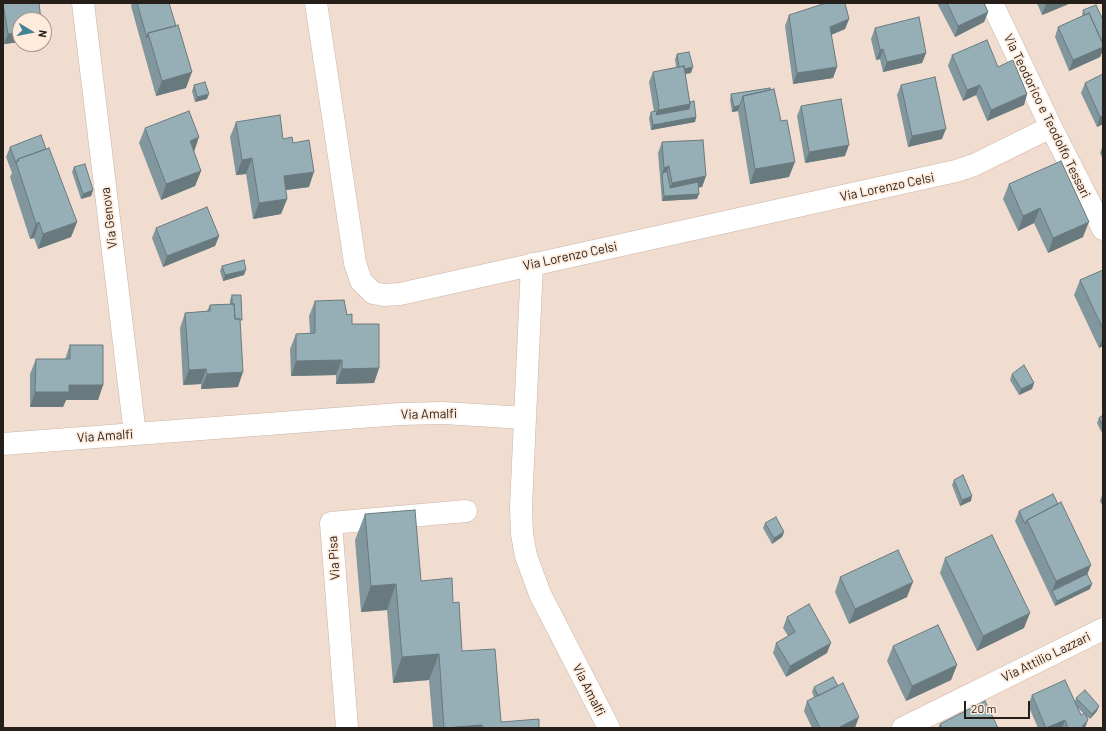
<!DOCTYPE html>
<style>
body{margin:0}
#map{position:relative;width:1106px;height:731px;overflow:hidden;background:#f1ddcf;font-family:Barlow,sans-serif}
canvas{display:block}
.frame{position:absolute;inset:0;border:4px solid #251e19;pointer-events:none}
.north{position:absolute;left:12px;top:12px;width:40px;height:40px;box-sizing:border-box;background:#feebdc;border:1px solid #a7998e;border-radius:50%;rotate:100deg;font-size:11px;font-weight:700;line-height:16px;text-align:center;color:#251e19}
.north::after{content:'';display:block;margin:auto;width:14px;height:18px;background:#428495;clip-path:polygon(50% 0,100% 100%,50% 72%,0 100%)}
.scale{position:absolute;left:964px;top:701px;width:66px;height:18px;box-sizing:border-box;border:2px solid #251e19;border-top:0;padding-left:5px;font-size:12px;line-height:14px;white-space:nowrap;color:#251e19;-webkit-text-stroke:3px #feebdc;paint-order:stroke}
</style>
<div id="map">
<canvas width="1106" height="731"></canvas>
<div class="frame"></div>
<div class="north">N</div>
<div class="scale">20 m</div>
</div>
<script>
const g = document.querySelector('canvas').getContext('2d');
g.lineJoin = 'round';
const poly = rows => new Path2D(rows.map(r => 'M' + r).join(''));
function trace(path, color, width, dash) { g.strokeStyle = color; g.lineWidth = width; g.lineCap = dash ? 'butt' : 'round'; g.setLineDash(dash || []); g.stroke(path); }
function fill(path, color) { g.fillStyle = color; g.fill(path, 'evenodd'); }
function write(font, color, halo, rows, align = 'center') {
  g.font = font + ' Barlow,sans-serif'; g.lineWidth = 3.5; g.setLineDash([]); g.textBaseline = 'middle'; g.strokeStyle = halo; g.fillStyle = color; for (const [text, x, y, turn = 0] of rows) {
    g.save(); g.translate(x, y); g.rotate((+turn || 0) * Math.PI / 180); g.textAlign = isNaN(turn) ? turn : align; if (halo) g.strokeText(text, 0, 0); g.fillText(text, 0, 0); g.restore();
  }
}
const street = poly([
 [83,3,135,434],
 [316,3,355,263,361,281,373,293,384,295,400,294,956,171,974,165,1051,127],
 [992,3,1051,127,1103,229],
 [525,418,532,264],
 [3,444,400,414,443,413,525,418,521,507,522,534,526,556,540,594,609,728],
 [347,728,331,523,466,511],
 [903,728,1103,629]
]);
trace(street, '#c8b5a7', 23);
trace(street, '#fff', 22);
fill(poly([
 [3,3,20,20,20,42,4,44,3,36],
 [132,3,169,3,186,88,156,96,131,6],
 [937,3,984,3,988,12,984,22,955,37],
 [1037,3,1071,3,1042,15],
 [1083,10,1103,20,1103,50,1100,57,1069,71,1055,37,1058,27,1082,16],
 [789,15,849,19,845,29,831,35,837,67,833,78,793,84,785,26],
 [875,28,926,53,922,63,883,72,880,59,876,60,871,39],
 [677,54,691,73,685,74,690,102,696,117,695,122,651,130,649,118,651,112,654,112,649,82,653,72,676,67,675,59],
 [952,55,998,67,1027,94,1024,105,987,121,976,95,963,101,948,66],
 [1103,74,1103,124,1097,127,1081,93,1085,83],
 [194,85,207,99,195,102,192,91],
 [901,85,942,139,908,147,897,95],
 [770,88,789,177,750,184,738,111,732,112,730,100,731,94],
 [801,106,845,156,805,163,797,116],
 [236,122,283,139,293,143,309,187,286,190,287,199,281,214,253,219,246,174,236,175,230,137],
 [145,128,194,151,201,171,195,186,161,200,139,143],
 [662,142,706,176,702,187,698,187,697,199,662,201,658,153],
 [1103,145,1103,159,1100,153],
 [10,147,46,149,77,222,71,237,38,249,34,238,30,239,10,177,12,173,6,157],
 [74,167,93,190,91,196,81,199,72,172],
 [1009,184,1083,237,1048,253,1034,223,1018,231,1003,199],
 [156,228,219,236,215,246,163,267,152,238],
 [222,266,244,275,223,281,220,271],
 [1103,270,1103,346,1099,348,1074,295,1080,280],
 [232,295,240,325,238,387,201,389,201,384,183,385,180,328,185,313,207,311,210,305,230,304,230,300],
 [315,301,347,315,379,368,374,383,336,384,336,375,291,376,290,349,296,334,310,333,309,316],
 [70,345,103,385,98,400,66,400,63,407,30,407,30,374,36,359,65,359],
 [1012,374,1034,383,1032,389,1019,395,1010,380],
 [1103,415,1103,435,1097,423,1099,418],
 [954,480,971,501,960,506,952,485],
 [1103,493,1103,507,1100,501],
 [1019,511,1087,574,1090,589,1055,606,1015,521],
 [365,514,421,581,453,603,462,651,501,722,539,728,433,728,429,680,393,683,387,610,361,612,355,540],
 [765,523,784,532,782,537,772,544,763,528],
 [945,558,1024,628,977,651,940,573],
 [840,577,907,597,849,624,835,592],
 [787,617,827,653,786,677,773,653,776,643,788,636,783,628],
 [893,646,957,665,951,680,906,701,887,661],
 [814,687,855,728,812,728,804,711,807,701,814,697,812,692],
 [1032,695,1075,701,1076,698,1097,711,1090,719,1086,716,1085,728,1038,728,1028,705],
 [1077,707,1084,714,1081,715],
 [940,724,998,728,938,728]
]), '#81969d');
fill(poly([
 [1049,3,1071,3,1042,15,1046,4],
 [988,12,984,22,955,37,958,26],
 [849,19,845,29,826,37,830,27],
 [20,32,20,42,4,44,8,34],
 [1103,47,1103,50,1100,57,1069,71,1073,60],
 [883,49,880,59,876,60,880,50],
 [926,53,922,63,883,72,887,62],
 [693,67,691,73,678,75,680,69],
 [837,67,833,78,793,84,797,73],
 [192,72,186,88,156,96,162,81],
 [980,85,976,95,963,101,967,90],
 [209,94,207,99,195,102,197,97],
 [1027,94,1024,105,987,121,991,110],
 [690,104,687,114,654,120,658,110],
 [740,105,738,111,732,112,734,107],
 [1103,116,1103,124,1097,127,1100,117],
 [696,117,695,122,651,130,653,125],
 [946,129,942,139,908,147,912,136],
 [199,137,194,152,190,141],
 [849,145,845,156,805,163,809,152],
 [252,158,246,174,236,175,242,160],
 [795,162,789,177,750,184,755,169],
 [669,166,665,177,662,174,664,168],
 [201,171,195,186,161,200,166,184],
 [314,172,309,187,278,191,284,176],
 [706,176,702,187,668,193,672,183],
 [93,190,91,196,81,199,83,194],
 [699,194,697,199,662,201,664,196],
 [287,199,281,214,253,219,259,203],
 [1040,208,1034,223,1018,231,1023,216],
 [39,222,34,238,30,239,36,224],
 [77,222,71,237,38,249,43,234],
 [1089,222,1083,237,1048,253,1053,238],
 [219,236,215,246,163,267,167,256],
 [246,270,244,275,223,281,225,275],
 [1103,337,1103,346,1099,348],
 [342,360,336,375,291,376,296,361],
 [379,368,374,383,336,384,342,369],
 [206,369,201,384,183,385,189,370],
 [243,372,238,387,201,389,207,374],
 [1034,383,1032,389,1019,395,1021,389],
 [69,385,103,385,98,400,66,400,63,407,30,407,35,392],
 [972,496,971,501,960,506,962,500],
 [784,532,782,537,772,544,774,538],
 [1091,565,1085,580,1052,591,1056,581],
 [913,582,907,597,849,624,855,609],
 [396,584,387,610,361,612,371,586],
 [1092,584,1090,589,1055,606,1057,601],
 [1030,613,1024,628,977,651,983,636],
 [831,643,827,653,786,677,790,666],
 [439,654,429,680,393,683,402,657],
 [957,665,951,680,906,701,912,686],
 [1099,706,1097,711,1090,719,1092,714],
 [859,717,855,728,838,728],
 [1065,720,1062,728,1046,728],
 [1088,720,1085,728,1081,728],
 [482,725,481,728,444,728]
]), '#697a7f');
const building = poly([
 [3,3,39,3,41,20,20,20,20,32,8,34,3,3],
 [137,3,169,3,176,26,148,33,147,38,137,3],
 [826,3,845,3,849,19,830,27,837,67,797,73,789,15,826,3],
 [947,3,984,3,988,12,958,26,947,3],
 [1096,5,1103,20,1103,41,1102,42,1089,13,1085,15,1083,10,1096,5],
 [1089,13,1103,44,1103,47,1073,60,1058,27,1089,13],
 [919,17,926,53,887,62,883,49,880,50,875,28,919,17],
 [178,25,192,72,162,81,148,33,178,25],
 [987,40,998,67,1013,60,1027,94,991,110,980,85,967,90,952,55,987,40],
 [689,52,693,67,684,69,684,66,679,67,677,54,689,52],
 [684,66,690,104,658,110,659,106,653,72,684,66],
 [1103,74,1103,116,1100,117,1085,83,1103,74],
 [935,77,946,129,912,136,901,85,935,77],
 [205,82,209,94,197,97,194,85,205,82],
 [770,88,770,90,743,96,740,105,734,107,731,94,770,88],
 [774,89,781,121,787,120,795,162,755,169,743,96,774,89],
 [841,99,849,145,809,152,801,106,841,99],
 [694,101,696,117,653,125,651,112,657,111,656,115,689,109,690,104,690,102,694,101],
 [189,111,199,137,190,141,201,171,166,184,145,128,189,111],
 [280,115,283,139,292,137,293,143,309,140,314,172,284,176,287,199,259,203,252,158,242,160,236,122,280,115],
 [41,135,46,149,18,159,17,161,16,162,16,163,10,147,41,135],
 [703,140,706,176,672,183,669,166,664,168,662,142,703,140],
 [49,148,77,222,43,234,39,222,36,224,16,162,19,161,18,159,49,148],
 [1061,161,1089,222,1053,238,1040,208,1023,216,1009,184,1061,161],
 [85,164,93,190,83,194,74,167,85,164],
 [667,171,670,188,698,182,699,194,664,196,662,174,667,171],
 [207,207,219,236,167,256,156,228,207,207],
 [244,260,246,270,225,275,222,266,244,260],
 [1103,270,1103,329,1080,280,1103,270],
 [232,295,241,295,242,320,240,320,240,319,235,319,234,304,232,304,232,295],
 [344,300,347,315,352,314,352,324,379,324,379,368,342,369,342,360,296,361,296,334,315,333,315,301,344,300],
 [234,304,235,319,240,319,243,372,207,374,206,369,189,370,185,313,210,311,210,305,234,304],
 [70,345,103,345,103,385,69,385,69,392,35,392,36,359,70,359,70,345],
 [1024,365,1034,383,1021,389,1012,374,1024,365],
 [1103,415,1103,426,1099,418,1103,415],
 [963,475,972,496,962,500,954,480,963,475],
 [1053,494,1058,504,1027,520,1025,524,1019,511,1053,494],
 [1061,502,1091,565,1056,581,1027,520,1061,502],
 [415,510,421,581,452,578,453,603,459,602,462,651,495,649,501,722,539,719,539,728,483,728,482,725,444,728,439,654,402,657,396,584,371,586,365,514,415,510],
 [776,517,784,532,774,538,765,523,776,517],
 [992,535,1030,613,983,636,945,558,992,535],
 [898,550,913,582,855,609,840,577,898,550],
 [1087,574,1092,584,1057,601,1052,591,1087,574],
 [809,604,831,643,790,666,776,643,795,632,787,617,809,604],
 [938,625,957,665,912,686,893,646,938,625],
 [833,677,838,686,818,696,814,687,833,677],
 [1065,680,1081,715,1085,713,1088,720,1081,728,1068,728,1065,720,1046,728,1032,695,1065,680],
 [843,683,859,717,838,728,820,728,807,701,843,683],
 [1085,690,1099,706,1092,714,1076,698,1085,690],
 [985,701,998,728,942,728,940,724,985,701]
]);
fill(building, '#96afb6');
trace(building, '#697a7f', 1);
write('13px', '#251e19', '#feebdc', [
 ["Via Teodorico e Teodolfo Tessari",1047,116,64],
 ["Via Lorenzo Celsi",887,187,-12],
 ["Via Genova",109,218,-97],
 ["Via Lorenzo Celsi",570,256,-12],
 ["Via Amalfi",429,414,-1],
 ["Via Amalfi",105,436,-4],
 ["Via Pisa",334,558,-94],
 ["Via Attilio Lazzari",1046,657,-26],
 ["Via Amalfi",589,690,63]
]);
</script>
